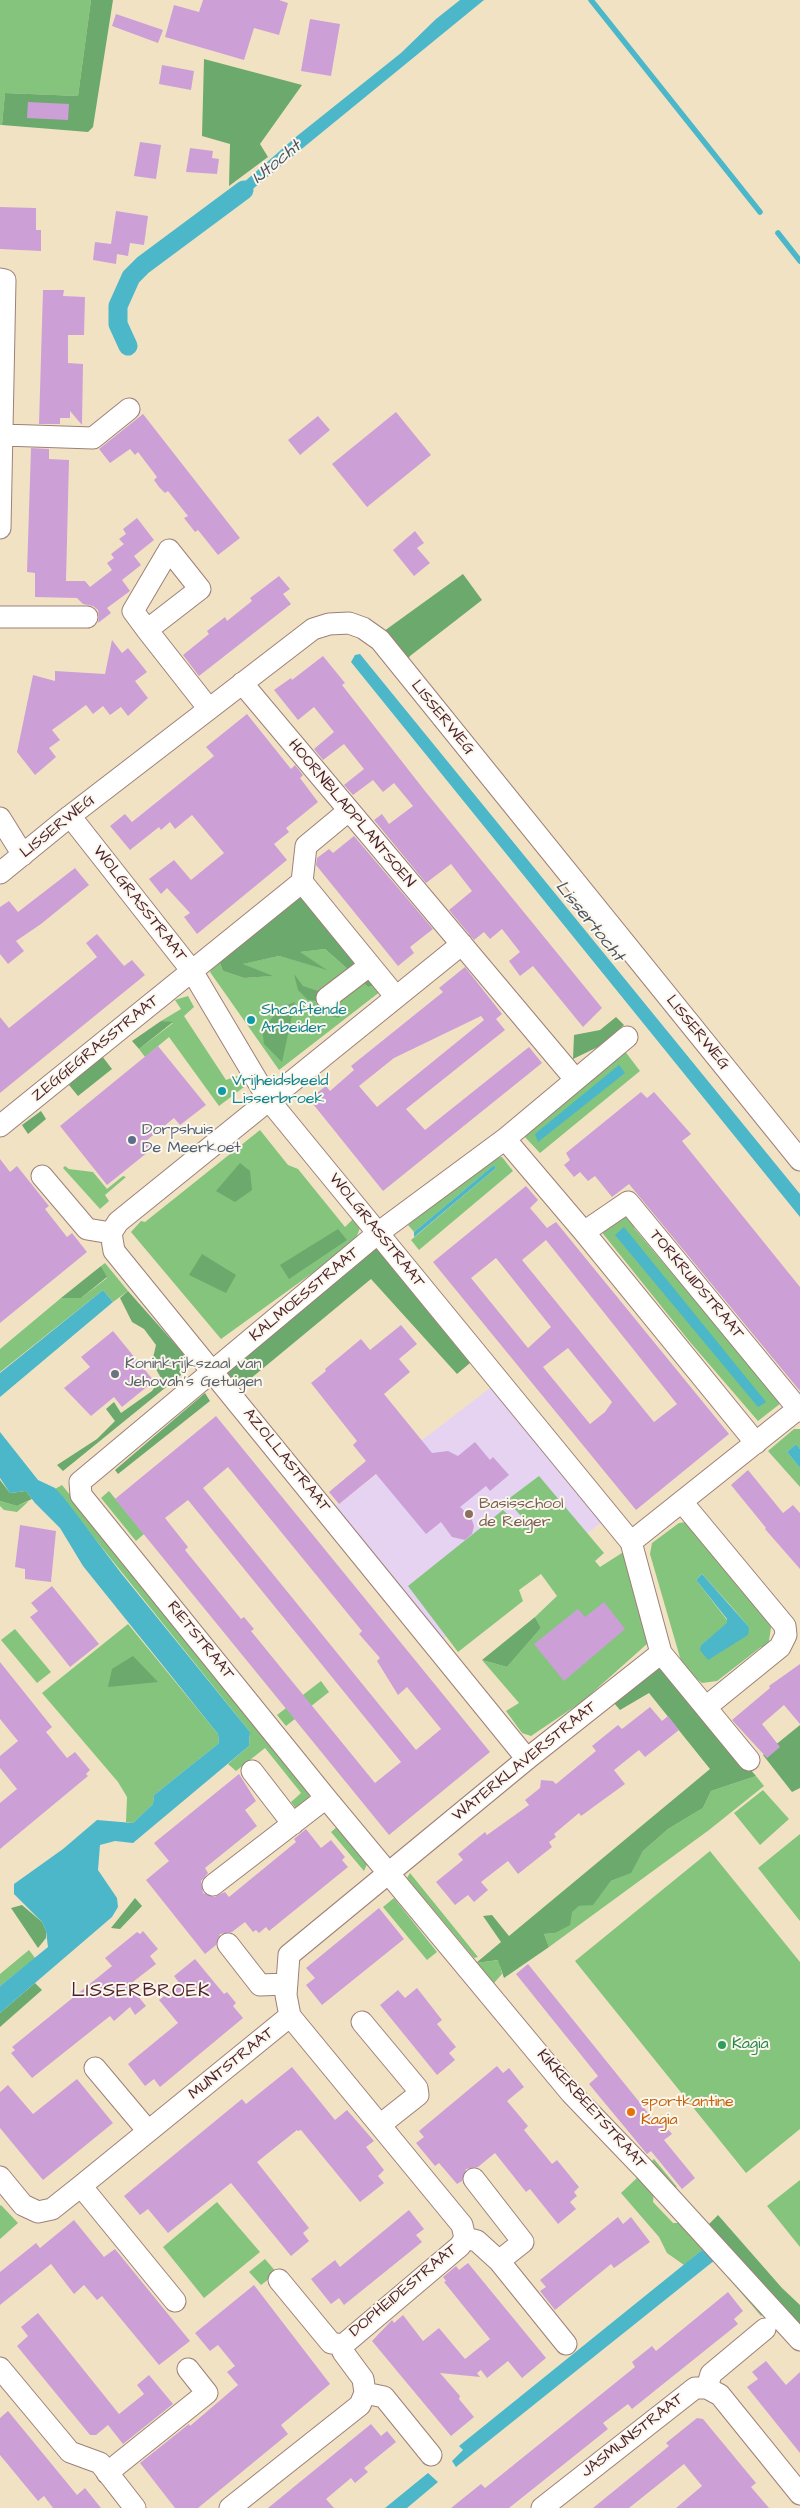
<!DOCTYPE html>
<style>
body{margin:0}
canvas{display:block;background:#f1e2c4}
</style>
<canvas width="800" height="2508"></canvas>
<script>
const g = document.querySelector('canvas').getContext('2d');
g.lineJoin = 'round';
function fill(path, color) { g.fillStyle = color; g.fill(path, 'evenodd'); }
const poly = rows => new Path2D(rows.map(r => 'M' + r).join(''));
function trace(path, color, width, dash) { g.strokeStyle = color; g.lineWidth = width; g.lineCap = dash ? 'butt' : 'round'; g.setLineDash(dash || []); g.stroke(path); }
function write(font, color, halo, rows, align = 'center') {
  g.font = font + ' "Architects Daughter",sans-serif'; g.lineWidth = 4; g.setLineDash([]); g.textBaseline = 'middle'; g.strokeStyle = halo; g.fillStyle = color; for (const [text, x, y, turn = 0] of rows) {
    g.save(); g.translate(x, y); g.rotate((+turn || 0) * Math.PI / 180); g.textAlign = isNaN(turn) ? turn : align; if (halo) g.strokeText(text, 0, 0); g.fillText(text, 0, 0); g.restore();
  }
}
fill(poly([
 [494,1385,605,1520,442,1640,333,1508]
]), '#e5d3f1');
fill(poly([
 [0,0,91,0,78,96,5,93,2,125,0,125],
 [325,949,368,987,378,985,381,991,279,1070,210,972,218,958,223,971,244,978,271,976,242,964,279,956,325,969,299,952],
 [188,996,194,1007,184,1016,226,1080,237,1076,244,1087,219,1106,169,1037,145,1057,139,1049,173,1023,161,1021,181,1009,175,1000],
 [624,1050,640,1071,540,1153,523,1135],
 [260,1130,288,1165,298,1169,345,1227,355,1217,360,1228,354,1243,221,1339,131,1232,141,1221,145,1222],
 [502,1157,513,1171,419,1250,411,1240,496,1168,494,1165,414,1232,408,1225,492,1158],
 [65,1166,69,1169,93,1172,107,1189,123,1176,126,1177,105,1195,109,1201,100,1209,63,1168],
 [626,1211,637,1221,634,1228,781,1403,758,1421,690,1342,600,1230],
 [105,1263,128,1291,113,1302,103,1290,0,1372,0,1349,61,1298,81,1298,107,1278,101,1266],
 [794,1429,800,1429,800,1449,796,1444,787,1452,800,1468,800,1487,768,1451],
 [539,1476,604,1553,595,1561,600,1567,625,1551,648,1643,583,1701,531,1736,522,1733,506,1711,519,1703,482,1660,507,1667,541,1628,535,1617,557,1596,541,1574,519,1590,523,1601,458,1652,408,1586,503,1510,522,1529,528,1524,507,1500],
 [62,1485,310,1792,308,1802,298,1811,291,1802,301,1793,265,1748,236,1771,228,1764,249,1746,250,1732,55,1489],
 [109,1491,144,1534,136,1541,101,1498],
 [0,1501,17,1506,29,1501,17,1512,4,1510,0,1506],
 [686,1522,766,1620,772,1621,768,1647,761,1647,717,1681,702,1683,693,1676,681,1661,650,1554,652,1543,679,1523],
 [702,1574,731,1606,749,1627,701,1645,727,1624,727,1620,696,1580],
 [128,1624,218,1734,219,1743,154,1795,153,1804,133,1823,126,1822,127,1797,118,1782,42,1693],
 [15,1629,51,1672,37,1683,1,1640],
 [321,1681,329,1692,286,1726,277,1715],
 [756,1776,764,1786,709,1830,549,1947,544,1934,555,1933,571,1912,579,1906,593,1904,611,1881,630,1873,643,1851,668,1829,703,1808,711,1791],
 [763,1790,789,1819,760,1845,734,1813],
 [338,1826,368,1862,364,1871,331,1832],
 [800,1834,800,1921,758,1868],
 [710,1851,800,1962,800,2129,746,2173,575,1961],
 [410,1873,478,1957,474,1958,407,1878],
 [394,1898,437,1952,427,1960,383,1907],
 [29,1950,35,1958,0,1986,0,1974],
 [499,1960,502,1974,494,1983,476,1963],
 [654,2159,677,2187,674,2188,650,2163],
 [638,2177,654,2191,653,2202,673,2223,685,2223,767,2311,761,2316,714,2261,702,2250,684,2265,667,2253,659,2237,621,2193],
 [800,2180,800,2247,767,2206],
 [217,2202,260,2252,204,2298,163,2247],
 [1,2205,18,2223,0,2239,0,2206],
 [265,2259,277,2273,261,2285,249,2272]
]), '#84c47c');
fill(poly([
 [91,0,113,0,93,127,88,132,2,125,5,93,78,96],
 [204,59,302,85,260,144,268,157,229,186,230,144,202,136],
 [463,574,482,600,410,656,406,663,380,634],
 [301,892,378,985,368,987,325,949,300,952,327,970,279,956,243,964,273,976,244,978,223,971,218,958],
 [294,974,303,986,327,994,328,1008,340,1011,339,1018,323,1014,317,1001,308,1000,298,990],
 [295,1002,282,1062,264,1044,262,1029,282,1007],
 [616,1017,624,1025,602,1045,573,1059,574,1035,600,1030],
 [161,1021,173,1022,139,1049,132,1041],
 [102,1056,112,1069,78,1096,69,1085],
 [41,1111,46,1119,28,1134,22,1125],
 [240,1163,250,1171,252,1190,235,1202,216,1191],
 [338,1229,347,1240,289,1279,280,1265],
 [376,1248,470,1363,457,1374,371,1279,238,1389,224,1372],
 [202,1254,236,1275,226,1293,189,1275],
 [101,1266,107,1277,81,1298,61,1298],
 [128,1291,184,1354,181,1375,63,1471,57,1465,97,1439,115,1421,106,1409,114,1402,121,1413,152,1391,161,1378,152,1362,156,1345,144,1329,132,1322,120,1298],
 [205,1393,210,1401,118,1474,115,1470],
 [0,1480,10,1493,26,1491,32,1499,17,1506,0,1501],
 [535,1617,541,1628,507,1667,482,1660],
 [133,1656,158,1682,108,1687,112,1669],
 [659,1664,756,1776,711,1791,703,1808,668,1829,643,1851,631,1873,611,1881,593,1905,579,1906,572,1912,570,1925,555,1933,544,1934,549,1947,504,1978,498,1960,476,1963,501,1942,483,1916,492,1915,509,1936,710,1769,649,1693,620,1710,614,1703],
 [800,1725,800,1788,792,1792,763,1755],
 [135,1898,142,1906,120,1929,111,1928],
 [22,1905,42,1922,46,1931,46,1938,38,1948,11,1908],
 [35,1983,42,1990,0,2027,0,2013],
 [718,2215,782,2288,800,2305,800,2324,709,2224]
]), '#6baa6c');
fill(poly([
 [460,0,484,0,227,210,220,203,297,136,401,53,436,19],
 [360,654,800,1194,800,1217,351,662,355,655],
 [619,1065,625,1073,538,1142,535,1134],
 [494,1165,496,1168,414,1237,414,1232],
 [624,1227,766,1402,758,1407,615,1235],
 [103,1290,113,1302,0,1397,0,1373],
 [0,1432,38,1480,55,1488,64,1498,121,1573,250,1732,249,1746,133,1843,115,1841,100,1845,98,1870,117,1898,118,1907,112,1917,0,2013,0,1986,48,1947,46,1931,42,1922,14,1894,14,1884,63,1849,97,1820,133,1823,153,1804,154,1795,219,1743,218,1734,83,1566,60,1528,35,1503,26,1491,10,1493,0,1478],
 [796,1444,800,1449,800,1468,787,1452],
 [702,1574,749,1627,748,1635,708,1660,700,1650,701,1645,727,1623,727,1619,696,1580],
 [702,2250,715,2260,456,2467,452,2461,463,2450,459,2446],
 [428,2473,438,2482,407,2508,385,2508]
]), '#4cb7c9');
trace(poly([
 [591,0,760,212],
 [778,233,800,261]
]), '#4cb7c9', 5.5);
trace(poly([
 [128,346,118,324,118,306,131,277,143,265,244,190]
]), '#4cb7c9', 19);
fill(poly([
 [203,0,279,0,288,3,279,35,254,28,244,60,165,37,174,5,199,12],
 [116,14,163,30,158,43,112,26],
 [310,19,340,24,331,76,301,71],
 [162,65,194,71,191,90,159,84],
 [28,102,69,104,68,120,27,118],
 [140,142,161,145,156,179,134,176],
 [190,148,213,151,212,158,219,159,217,174,186,172],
 [0,207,36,208,36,230,41,230,41,251,0,249],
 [116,211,148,216,144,245,130,243,128,256,117,254,116,264,93,260,95,242,111,244],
 [43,290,64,290,63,296,85,297,84,335,68,335,68,363,83,364,82,425,70,411,70,418,60,418,60,424,39,424],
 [396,412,431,455,367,507,332,464],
 [143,414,240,538,218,555,198,530,195,532,184,518,188,516,168,491,165,493,159,487,154,480,157,477,138,452,135,455,130,449,110,463,99,449],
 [318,416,330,430,300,455,288,440],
 [31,448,49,449,49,459,69,460,66,581,85,581,90,587,112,570,107,563,114,558,111,554,124,544,119,539,126,534,123,529,137,518,154,540,134,556,141,565,122,580,130,591,107,608,111,613,98,623,99,617,98,610,93,606,83,604,77,598,35,597,35,573,27,572],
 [415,531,424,543,417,548,430,563,414,576,393,550],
 [279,576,290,589,283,594,291,604,199,676,183,655,209,634,207,631,225,617,227,621,252,601,250,598],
 [112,640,122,653,128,648,147,672,135,681,148,698,128,716,121,707,110,715,103,706,93,714,86,705,52,730,60,740,49,748,56,757,35,775,17,752,33,675,55,681,55,671,105,674],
 [323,656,345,683,342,685,425,791,602,1008,583,1027,533,966,520,976,509,961,520,952,502,929,490,939,484,932,474,940,449,910,472,891,451,864,426,883,374,820,382,814,389,824,413,806,394,783,383,792,373,780,353,795,344,785,364,769,344,744,323,760,314,749,334,732,314,707,298,720,274,690,291,678,292,680],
 [247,714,291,769,295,765,303,775,300,778,318,802,286,828,289,832,274,844,287,860,197,934,184,917,190,913,167,888,161,894,149,879,174,860,191,880,224,853,192,815,175,829,170,822,161,830,159,827,130,850,110,826,125,814,132,822,214,756,206,747],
 [354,836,433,929,410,947,414,953,398,966,316,865,317,858,329,849,333,853],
 [75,868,89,885,41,924,16,941,24,951,8,964,0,954,0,907,9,901,18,912],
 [97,934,124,966,132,960,145,975,0,1093,0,1017,9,1028,97,957,86,943],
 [465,967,502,1014,496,1019,505,1030,406,1109,425,1130,529,1047,542,1063,383,1191,309,1099,326,1086,330,1091,354,1070,351,1066,443,992,439,988],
 [481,1016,484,1020,377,1107,359,1086,394,1058],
 [158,1046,206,1105,180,1125,174,1118,147,1140,153,1148,107,1185,60,1126],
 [641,1092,647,1098,654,1092,691,1134,682,1141,800,1287,800,1391,629,1184,612,1197,595,1176,588,1181,580,1172,574,1177,564,1165,570,1160,566,1153],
 [0,1159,10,1172,17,1166,49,1206,45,1209,67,1237,72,1233,87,1252,0,1323],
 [526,1186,538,1200,530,1208,547,1228,556,1222,729,1434,636,1510,433,1262],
 [546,1240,677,1404,654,1422,522,1260],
 [496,1258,551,1327,528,1348,471,1278],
 [568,1348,612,1402,605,1412,590,1424,543,1367],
 [401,1325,417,1344,399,1359,410,1372,384,1394,432,1453,448,1451,458,1456,475,1442,490,1460,493,1457,509,1475,490,1491,486,1486,460,1507,471,1517,474,1526,472,1534,465,1540,452,1537,441,1522,426,1534,376,1474,339,1504,329,1492,366,1461,353,1445,357,1441,311,1383,326,1371,325,1369,361,1339,370,1350],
 [113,1331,154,1381,122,1407,114,1397,91,1416,64,1388,90,1367,81,1357],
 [216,1416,490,1752,389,1835,115,1499],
 [228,1467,362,1631,359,1634,380,1658,377,1661,398,1695,407,1687,441,1729,416,1750,203,1488],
 [188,1500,401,1762,375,1783,251,1631,254,1629,244,1617,241,1619,185,1550,188,1547,165,1518],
 [748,1470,783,1513,793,1505,800,1513,800,1569,765,1529,766,1528,731,1485],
 [20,1525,56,1531,51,1582,25,1579,25,1569,15,1567],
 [52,1586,99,1644,70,1667,30,1617,38,1611,31,1603],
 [604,1602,625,1629,564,1681,534,1644,578,1609,585,1617],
 [0,1662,52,1727,46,1732,67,1758,75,1752,90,1770,86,1774,88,1776,0,1849,0,1803,17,1789,0,1768,0,1756,18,1741,0,1719],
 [800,1664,800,1724,784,1705,762,1724,780,1747,767,1758,732,1720,770,1688,769,1686],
 [650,1707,662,1721,668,1716,679,1730,645,1757,639,1750,614,1770,625,1784,581,1816,579,1813,554,1834,556,1837,549,1842,552,1847,518,1874,508,1861,481,1882,488,1890,474,1902,468,1895,455,1905,436,1882,463,1860,458,1854,485,1832,487,1835,529,1805,525,1800,540,1788,541,1780,553,1781,556,1784,596,1751,592,1746,618,1725,622,1729],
 [239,1774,256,1801,245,1810,257,1826,205,1868,208,1873,201,1881,203,1893,214,1897,225,1892,229,1897,296,1842,294,1839,306,1829,321,1848,331,1840,345,1857,342,1860,348,1867,269,1931,266,1927,259,1933,256,1930,253,1932,245,1922,232,1932,220,1934,216,1945,205,1954,146,1880,169,1861,154,1843],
 [379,1908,404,1939,322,2005,306,1985,315,1978,306,1968],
 [143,1931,158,1949,150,1956,156,1964,129,1985,146,2006,135,2015,130,2007,114,2021,110,2016,32,2078,11,2053,15,2050,12,2047,112,1966,105,1958,137,1932,140,1934],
 [195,1959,224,1994,227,1992,236,2003,233,2006,243,2018,160,2087,154,2079,145,2086,128,2064,178,2023,159,2000,180,1984,174,1976],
 [528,1964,653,2119,657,2116,672,2134,664,2140,695,2178,682,2189,651,2151,647,2154,589,2084,598,2076,516,1974],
 [417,1988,442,2020,437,2024,456,2047,449,2053,455,2060,437,2075,380,2005,398,1990,405,1998],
 [497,2066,503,2073,509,2068,524,2087,507,2101,528,2126,524,2130,552,2164,557,2160,579,2187,574,2192,577,2196,570,2202,576,2209,558,2224,530,2189,526,2192,495,2153,478,2167,466,2169,462,2181,457,2184,439,2163,435,2166,416,2143,424,2137,419,2131],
 [292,2067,335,2120,347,2110,374,2141,366,2147,384,2170,378,2176,384,2183,360,2202,301,2130,298,2131,297,2130,257,2162,309,2228,303,2233,309,2241,291,2256,231,2183,168,2233,148,2209,140,2215,124,2196,242,2099,246,2104],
 [77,2079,113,2123,43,2180,0,2128,0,2092,8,2085,33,2114],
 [409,2210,424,2229,416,2235,422,2242,344,2305,339,2298,331,2304,311,2279,335,2260,340,2267],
 [618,2217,623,2224,631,2217,650,2242,614,2268,611,2264,555,2310,540,2291,546,2287,540,2280],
 [74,2220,104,2257,115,2249,190,2341,159,2365,102,2296,97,2300,84,2285,74,2294,51,2264,0,2305,0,2272,36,2243,40,2248],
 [468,2263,546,2358,522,2378,508,2361,487,2378,481,2370,477,2373,480,2377,440,2373,460,2396,459,2399,474,2417,451,2436,372,2341,392,2320,394,2323,403,2315,423,2341,439,2328,465,2359,490,2339,444,2282,446,2281,443,2277,456,2266,459,2270],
 [254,2285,330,2384,281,2425,288,2434,198,2508,175,2508,140,2463,189,2424,190,2426,238,2385,227,2372,235,2366,218,2345,210,2351,195,2333],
 [728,2292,743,2311,734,2319,738,2324,632,2409,628,2404,603,2423,608,2429,509,2508,451,2508,481,2484,485,2488,635,2367,632,2362,652,2346,656,2351],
 [38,2313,119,2414,144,2394,137,2385,149,2375,173,2404,123,2444,108,2425,96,2435,90,2435,17,2346,28,2336,21,2327],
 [766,2361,786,2385,800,2372,800,2453,747,2387,758,2379,752,2372],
 [8,2411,77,2495,85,2488,101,2508,53,2508,44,2496,38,2501,0,2455,0,2418],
 [697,2418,703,2419,756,2483,751,2487,769,2508,676,2508,702,2486,684,2464,629,2508,593,2508,669,2446,666,2443],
 [371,2424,381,2436,387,2431,396,2442,364,2468,368,2472,355,2483,351,2478,326,2499,334,2508,268,2508]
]), '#cca0d6');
const minor = poly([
 [0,279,5,280,0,528],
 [3,435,93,438,129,409],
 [0,617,87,617],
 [147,630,200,589,169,550,133,611,147,630,209,709],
 [242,683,575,1079],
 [70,816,192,971,268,1099,631,1542,661,1653,749,1760],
 [0,818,23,855],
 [0,873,70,816,313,629,329,624,349,623,363,628,380,640,800,1160],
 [302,882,306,846,341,817],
 [327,998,369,966],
 [627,1037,505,1139,378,1233,80,1482,81,1495,326,1798,571,2093,643,2168,800,2340],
 [0,1126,302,882,396,997],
 [505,1139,584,1232,756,1443],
 [42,1176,87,1229,111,1233,114,1251,527,1759],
 [584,1232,628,1202,800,1411],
 [111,1233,118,1222,462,944],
 [682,1502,785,1626,786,1635,780,1647,706,1707],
 [631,1542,798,1409],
 [252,1771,293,1824],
 [213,1885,326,1798],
 [228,1944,260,1985,287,1984],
 [362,2022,417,2088,418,2095,380,2125],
 [95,2068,148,2131],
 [0,2177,23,2205,38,2212,52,2209,81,2186,290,2016,286,1995,289,1955,527,1759,661,1653],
 [474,2179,523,2242,499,2261],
 [81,2186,175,2301],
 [465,2238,477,2241,499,2261,566,2344],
 [279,2280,331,2343,343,2345],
 [0,2368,70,2452,100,2463,135,2508],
 [707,2388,720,2395,800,2494],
 [365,2393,384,2397,431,2455],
 [107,2473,207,2393,188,2369],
 [230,2508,360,2405,365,2393,363,2379,343,2352,343,2345,460,2246,465,2238,462,2225,290,2016],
 [542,2508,695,2388,707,2388,711,2374,765,2329]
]);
trace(minor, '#9e8078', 23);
trace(minor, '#fff', 21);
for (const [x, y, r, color] of [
 [251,1020,5,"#0f9aa8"],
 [222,1091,5,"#0f9aa8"],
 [132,1140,5,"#5c6f8a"],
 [115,1374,5,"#6b7280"],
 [469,1514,5,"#8d6e63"],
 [722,2045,5,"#2e9e5b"],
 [631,2112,5,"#e8710a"]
]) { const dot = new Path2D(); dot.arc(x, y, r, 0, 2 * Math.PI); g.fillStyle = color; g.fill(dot); trace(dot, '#fbf7ec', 2); }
write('16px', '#4a1f2b', '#fbf7ec', [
 ["LISSERWEG",442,718,51],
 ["HOORNBLADPLANTSOEN",351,814,50],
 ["LISSERWEG",58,827,-39],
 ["WOLGRASSTRAAT",139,904,52],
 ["LISSERWEG",697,1033,51],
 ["ZEGGEGRASSTRAAT",96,1049,-39],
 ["WOLGRASSTRAAT",376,1231,51],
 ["TORKRUIDSTRAAT",696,1285,50],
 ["KALMOESSTRAAT",305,1295,-40],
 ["AZOLLASTRAAT",286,1461,51],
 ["RIETSTRAAT",200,1641,51],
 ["WATERKLAVERSTRAAT",525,1762,-39],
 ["MUNTSTRAAT",232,2064,-39],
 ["KIKKERBEETSTRAAT",591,2110,48],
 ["DOPHEIDESTRAAT",404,2291,-40],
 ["JASMIJNSTRAAT",633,2436,-38]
]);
write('16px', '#0d838f', '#fbf7ec', [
 ["Shcaftende",261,1011],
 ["Arbeider",261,1029],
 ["Vrijheidsbeeld",232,1082],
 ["Lisserbroek",232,1100]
], 'left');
write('16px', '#4e5e75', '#fbf7ec', [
 ["Dorpshuis",142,1131],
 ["De Meerkoet",142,1149]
], 'left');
write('16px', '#5b616d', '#fbf7ec', [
 ["Koninkrijkszaal van",125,1365],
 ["Jehovah's Getuigen",125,1383]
], 'left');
write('16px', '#785e54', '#fbf7ec', [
 ["Basisschool",479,1505],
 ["de Reiger",479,1523]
], 'left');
write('16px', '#27864d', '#fbf7ec', [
 ["Kagia",732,2045]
], 'left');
write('16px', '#c56008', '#fbf7ec', [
 ["sportkantine",641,2103],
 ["Kagia",641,2121]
], 'left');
write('italic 18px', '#4b5462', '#fbf7ec', [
 ["IJtocht",277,163,-39],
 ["Lissertocht",589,922,51]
]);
g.letterSpacing = '1px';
write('19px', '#4a1f2b', '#fbf7ec', [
 ["LISSERBROEK",141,1992]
]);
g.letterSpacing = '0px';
</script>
